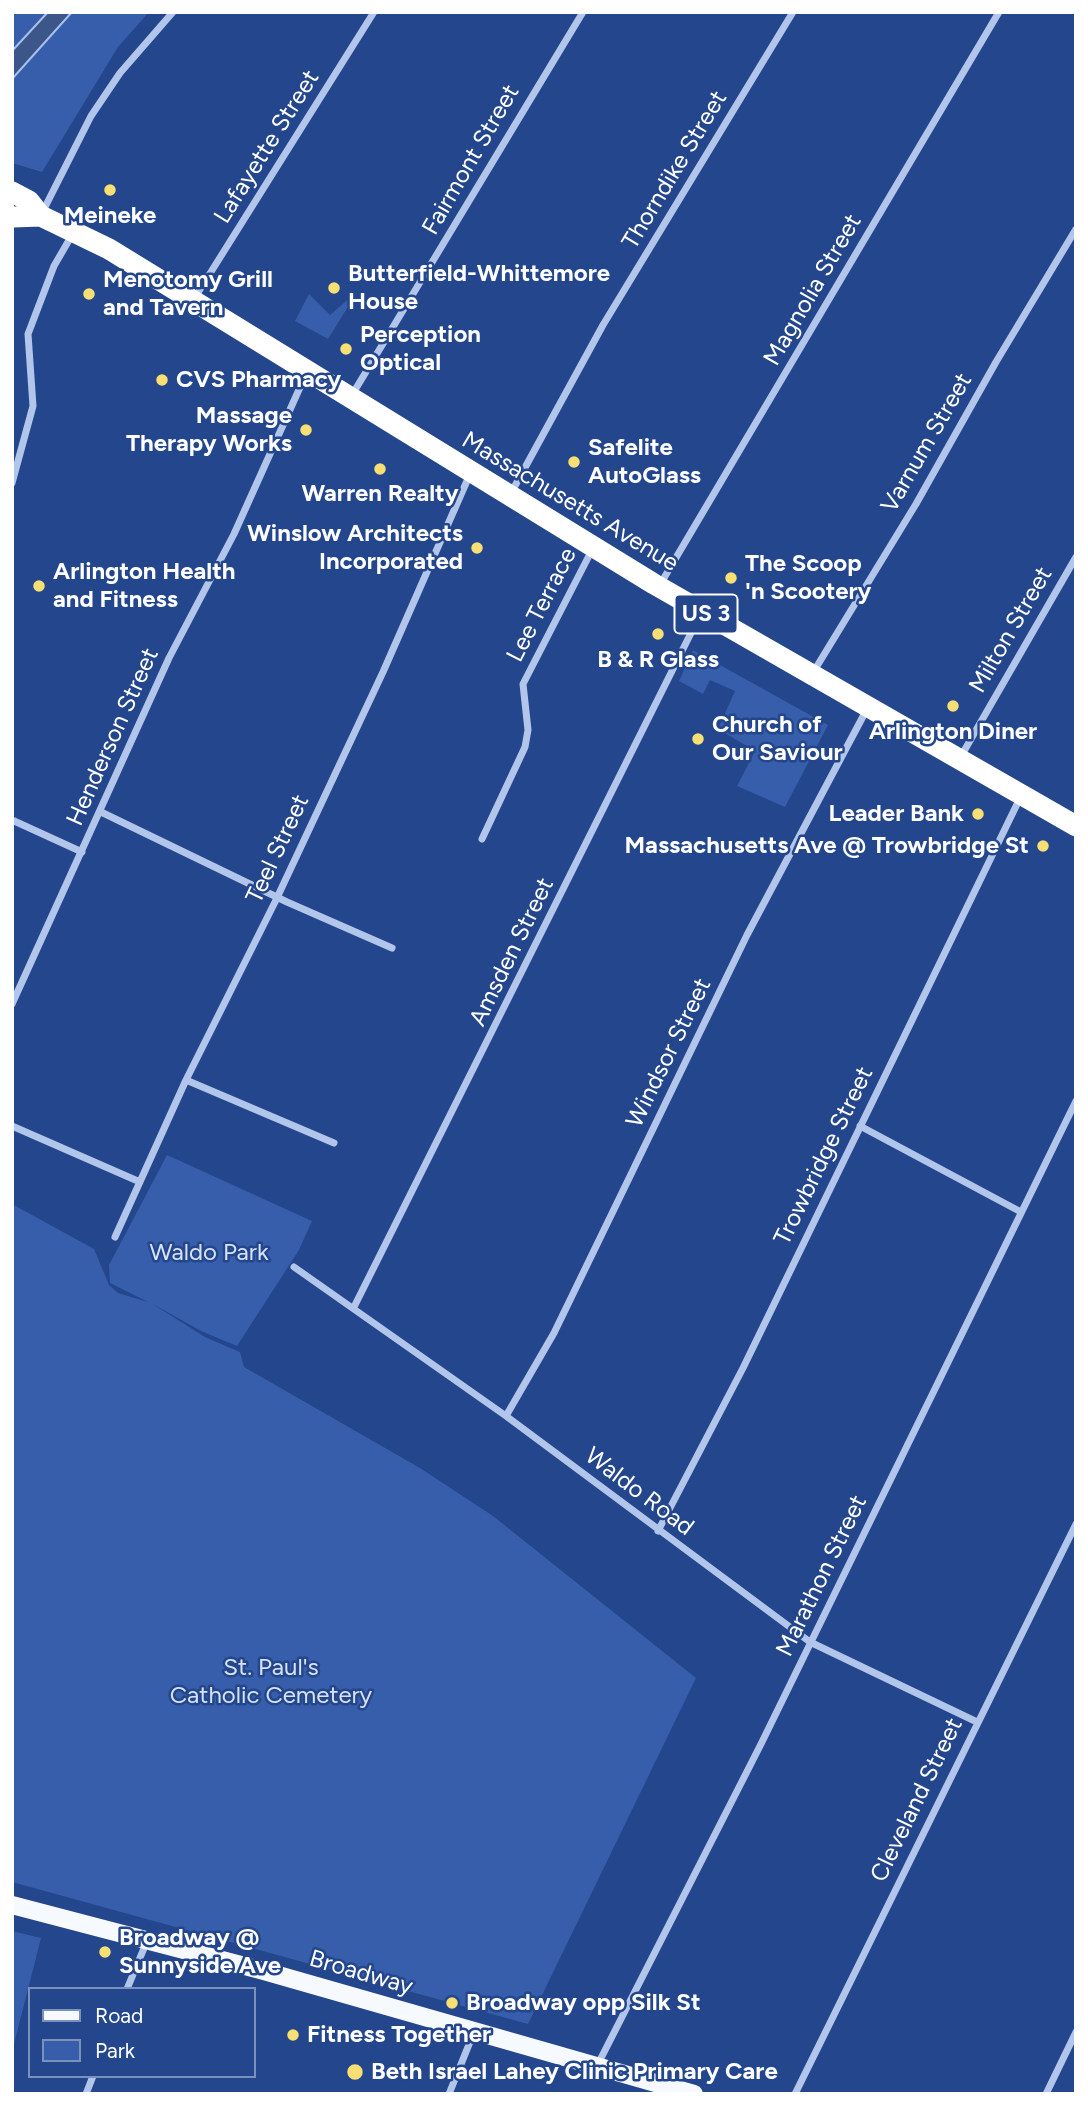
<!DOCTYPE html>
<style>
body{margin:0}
#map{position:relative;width:1088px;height:2106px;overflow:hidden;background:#23468d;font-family:Figtree,sans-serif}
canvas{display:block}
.frame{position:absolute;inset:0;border:14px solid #fff;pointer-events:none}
.legend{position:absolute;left:28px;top:1987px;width:228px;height:91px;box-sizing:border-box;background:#23468d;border:2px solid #7b90bb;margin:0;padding:9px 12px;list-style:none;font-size:21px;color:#fff}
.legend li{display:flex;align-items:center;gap:14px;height:35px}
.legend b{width:35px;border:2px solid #7b90bb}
</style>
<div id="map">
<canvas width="1088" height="2106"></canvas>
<div class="frame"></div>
<ul class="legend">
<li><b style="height:9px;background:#f6f9fe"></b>Road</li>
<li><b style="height:19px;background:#375eaa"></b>Park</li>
</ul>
</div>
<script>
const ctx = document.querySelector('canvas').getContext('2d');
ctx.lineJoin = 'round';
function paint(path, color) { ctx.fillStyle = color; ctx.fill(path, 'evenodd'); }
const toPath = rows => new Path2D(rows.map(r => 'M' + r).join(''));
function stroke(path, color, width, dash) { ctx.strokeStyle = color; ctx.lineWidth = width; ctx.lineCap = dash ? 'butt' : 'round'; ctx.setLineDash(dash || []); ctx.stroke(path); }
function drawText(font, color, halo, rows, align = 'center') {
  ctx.font = font + ' Figtree,sans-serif'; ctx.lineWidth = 5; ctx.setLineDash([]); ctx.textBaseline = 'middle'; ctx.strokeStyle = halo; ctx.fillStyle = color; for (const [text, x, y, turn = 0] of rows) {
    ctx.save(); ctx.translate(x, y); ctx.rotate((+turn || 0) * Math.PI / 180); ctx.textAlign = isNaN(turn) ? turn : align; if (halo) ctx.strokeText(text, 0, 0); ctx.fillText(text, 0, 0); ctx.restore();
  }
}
paint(toPath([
 [12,12,48,12,12,51],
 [72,12,149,12,118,47,42,172,12,163,12,79],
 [309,294,330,315,352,296,354,297,328,339,295,321],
 [693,650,828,725,785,807,737,786,755,751,718,729,735,691,710,680,703,694,679,681],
 [167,1155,312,1221,299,1250,237,1346,201,1331,151,1303,205,1337,240,1352,244,1367,420,1468,493,1516,696,1678,528,2024,12,1882,12,1204,94,1249,109,1285,118,1293,148,1302,110,1283,109,1265],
 [12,1931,41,1938,12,2052]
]), '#375eaa');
const water = toPath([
 [48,12,72,12,12,79,12,51,48,12]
]);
paint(water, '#3c568a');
stroke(water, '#a6bfec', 2);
stroke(toPath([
 [42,213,91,116,120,73,173,12],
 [194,299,374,12],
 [352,395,583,12],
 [12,483,33,406,28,334,54,266,72,235],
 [510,495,603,325,793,12],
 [661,583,999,12],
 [814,671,916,504,996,362,1076,229],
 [960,758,1076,557],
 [101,812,287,902,392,948],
 [12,820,82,852],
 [482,839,525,747,528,730,523,684,593,548],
 [12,1004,169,658,234,534,306,374],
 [186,1080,334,1143],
 [12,1126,140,1182],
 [860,1126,1021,1212],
 [115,1237,186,1080,275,902,383,672,470,474],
 [294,1267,506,1416,810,1642,977,1722],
 [354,1307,701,613],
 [506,1416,554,1333,747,935,868,707],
 [658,1531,743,1368,1021,796],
 [127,1989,147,1941],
 [597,2066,761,1744,1076,1101],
 [86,2094,93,2076],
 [449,2094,474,2032],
 [795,2094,1076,1524],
 [1046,2094,1076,2032]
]), '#b2c5eb', 7);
stroke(toPath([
 [12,1905,264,1971,694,2094]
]), '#f6f9fe', 18);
stroke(toPath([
 [12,192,29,201,41,216],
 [12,217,41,216,109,249,654,584,1076,826]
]), '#fff', 21);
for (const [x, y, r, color] of [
 [110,190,7,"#f7df74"],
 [334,288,7,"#f7df74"],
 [89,294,7,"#f7df74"],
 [346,349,7,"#f7df74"],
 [162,380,7,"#f7df74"],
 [306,430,7,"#f7df74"],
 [574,462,7,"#f7df74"],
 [380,469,7,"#f7df74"],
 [477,548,7,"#f7df74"],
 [731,578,7,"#f7df74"],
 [39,586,7,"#f7df74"],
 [658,634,7,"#f7df74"],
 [953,706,7,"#f7df74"],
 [698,739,7,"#f7df74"],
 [978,814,7,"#f7df74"],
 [1043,846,7,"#f7df74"],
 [105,1952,7,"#f7df74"],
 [452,2003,7,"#f7df74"],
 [293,2035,7,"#f7df74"],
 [355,2072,9,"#f7df74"]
]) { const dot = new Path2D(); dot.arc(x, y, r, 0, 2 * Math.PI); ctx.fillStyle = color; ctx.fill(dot); stroke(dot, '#23468d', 2.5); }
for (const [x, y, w] of [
 [706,614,63]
]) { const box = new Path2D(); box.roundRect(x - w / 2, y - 19.5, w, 39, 5); ctx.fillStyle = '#23468d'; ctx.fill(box); stroke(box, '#fff', 2); }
drawText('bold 23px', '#fff', null, [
 ["US 3",706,614]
]);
drawText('24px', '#fff', '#23468d', [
 ["Lafayette Street",267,147,-58],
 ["Fairmont Street",471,160,-60],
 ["Thorndike Street",675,170,-59],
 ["Magnolia Street",813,290,-60],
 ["Varnum Street",927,443,-60],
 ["Massachusetts Avenue",570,502,31],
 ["Lee Terrace",542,605,-63],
 ["Milton Street",1011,630,-60],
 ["Henderson Street",113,737,-66],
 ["Teel Street",278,849,-65],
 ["Amsden Street",512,952,-64],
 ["Windsor Street",669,1053,-64],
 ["Trowbridge Street",824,1156,-64],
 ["Waldo Road",639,1492,37],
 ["Marathon Street",822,1576,-64],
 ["Cleveland Street",917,1800,-64],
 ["Broadway",361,1973,16]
]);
drawText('bold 24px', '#fff', '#23468d', [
 ["Meineke",110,216,"center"],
 ["Butterfield-Whittemore",348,274],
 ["House",348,302],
 ["Menotomy Grill",103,280],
 ["and Tavern",103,308],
 ["Perception",360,335],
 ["Optical",360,363],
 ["CVS Pharmacy",176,380],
 ["Massage",292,416,"right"],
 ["Therapy Works",292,444,"right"],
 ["Safelite",588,448],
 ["AutoGlass",588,476],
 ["Warren Realty",380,494,"center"],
 ["Winslow Architects",463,534,"right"],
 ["Incorporated",463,562,"right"],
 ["The Scoop",745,564],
 ["'n Scootery",745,592],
 ["Arlington Health",53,572],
 ["and Fitness",53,600],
 ["B & R Glass",658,660,"center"],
 ["Church of",712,725],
 ["Our Saviour",712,753],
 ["Arlington Diner",953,732,"center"],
 ["Leader Bank",964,814,"right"],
 ["Massachusetts Ave @ Trowbridge St",1029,846,"right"],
 ["Broadway @",119,1938],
 ["Sunnyside Ave",119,1966],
 ["Broadway opp Silk St",466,2003],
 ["Fitness Together",307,2035],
 ["Beth Israel Lahey Clinic Primary Care",371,2072]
], 'left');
drawText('24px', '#d6e2f8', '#23468d', [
 ["Waldo Park",209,1253],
 ["St. Paul's",271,1668],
 ["Catholic Cemetery",271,1696]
]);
</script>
